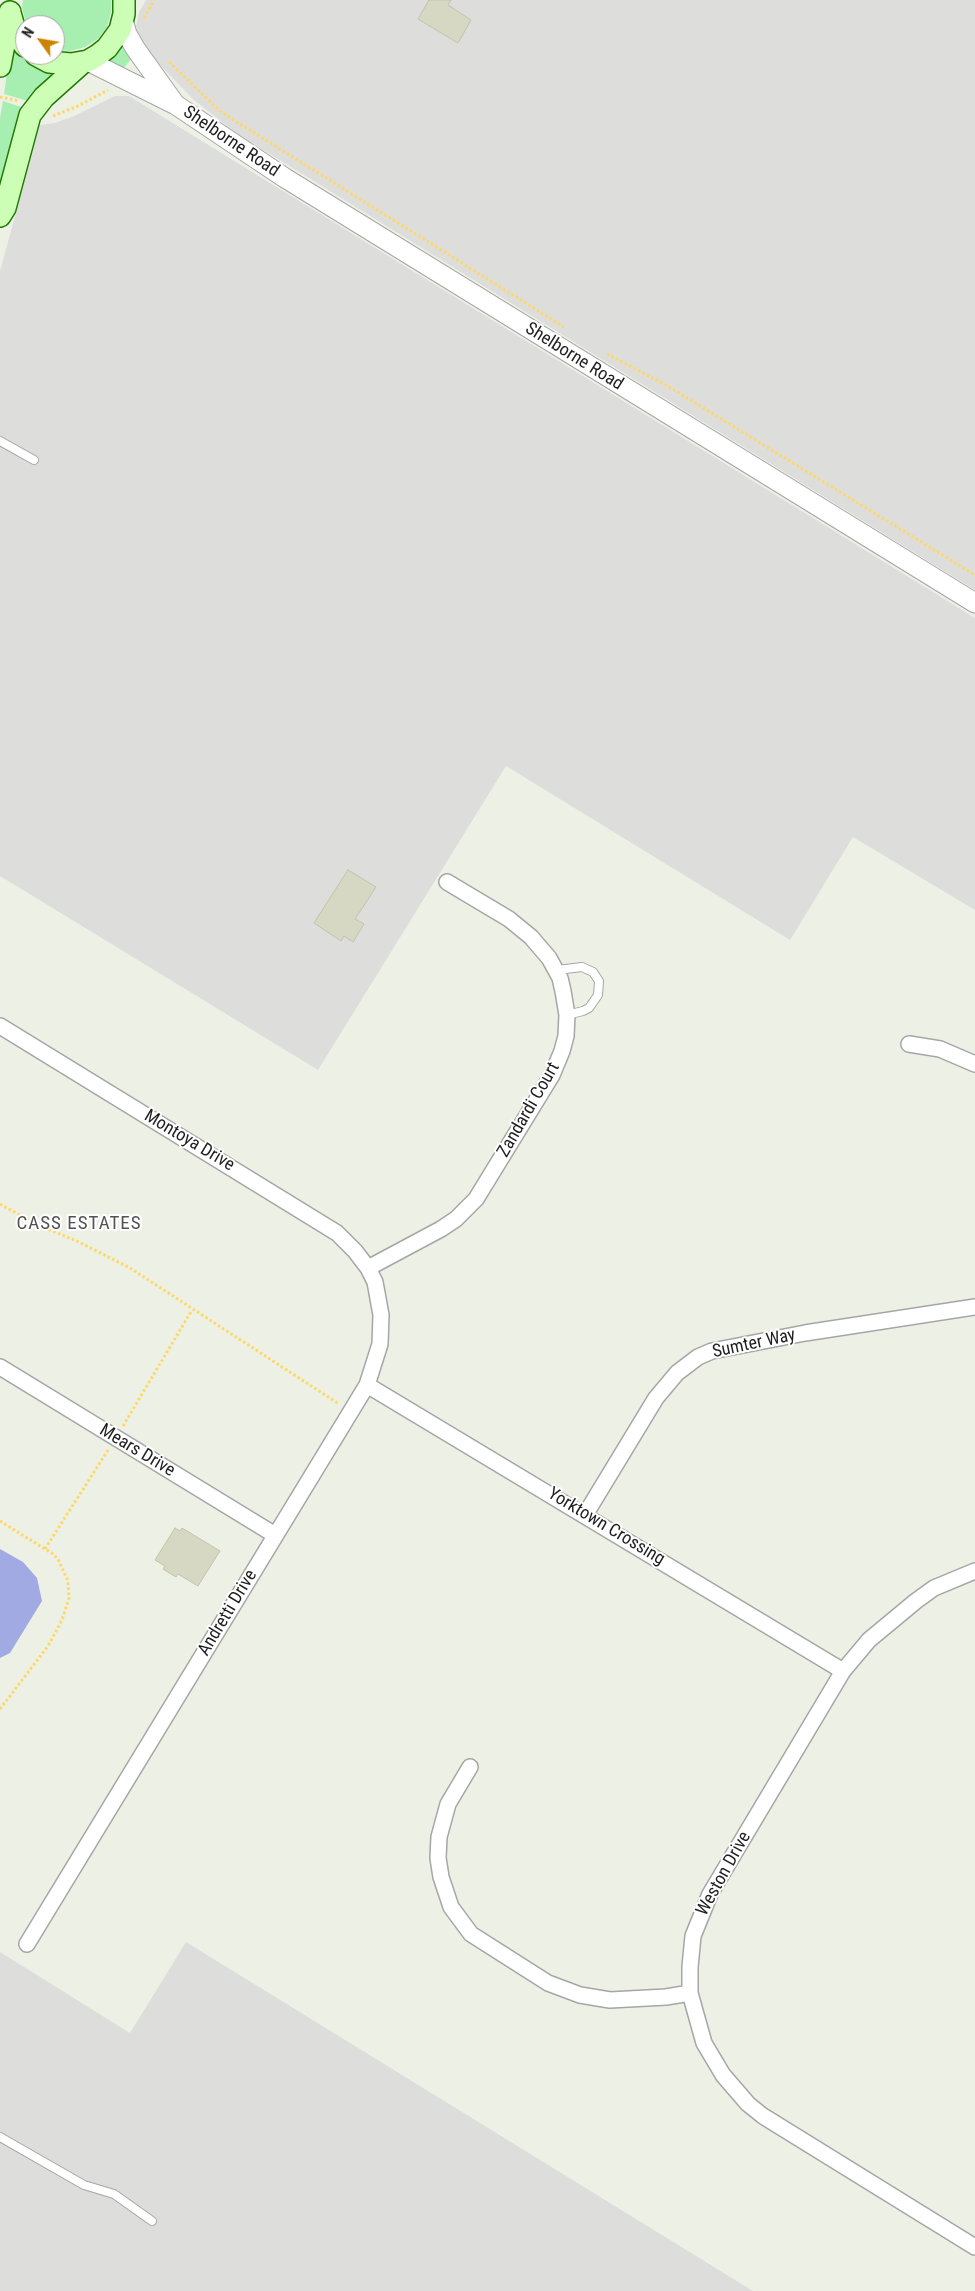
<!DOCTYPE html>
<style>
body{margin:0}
#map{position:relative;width:975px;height:2291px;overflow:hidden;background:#edf1e5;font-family:"Roboto Condensed",sans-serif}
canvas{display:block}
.north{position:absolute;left:15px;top:15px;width:50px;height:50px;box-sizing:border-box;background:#fff;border:1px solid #a5a5a5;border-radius:50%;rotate:302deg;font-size:14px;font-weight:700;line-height:20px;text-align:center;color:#1f1f1f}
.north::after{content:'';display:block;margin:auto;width:18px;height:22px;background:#ce8300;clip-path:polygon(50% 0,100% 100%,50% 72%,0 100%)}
</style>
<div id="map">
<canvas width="975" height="2291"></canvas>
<div class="north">N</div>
</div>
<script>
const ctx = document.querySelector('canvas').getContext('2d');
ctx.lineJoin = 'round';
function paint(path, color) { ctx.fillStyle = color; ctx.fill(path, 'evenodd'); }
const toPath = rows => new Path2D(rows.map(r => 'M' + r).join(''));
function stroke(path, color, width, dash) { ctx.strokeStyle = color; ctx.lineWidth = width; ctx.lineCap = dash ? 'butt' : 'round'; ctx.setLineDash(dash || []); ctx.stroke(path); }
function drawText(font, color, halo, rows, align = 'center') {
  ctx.font = font + ' "Roboto Condensed",sans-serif'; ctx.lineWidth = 4; ctx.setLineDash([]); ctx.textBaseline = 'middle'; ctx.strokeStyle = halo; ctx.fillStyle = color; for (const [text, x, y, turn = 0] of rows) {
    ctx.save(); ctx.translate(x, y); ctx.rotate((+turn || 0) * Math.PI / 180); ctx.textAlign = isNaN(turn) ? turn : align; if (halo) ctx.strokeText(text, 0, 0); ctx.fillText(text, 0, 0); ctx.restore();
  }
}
paint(toPath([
 [146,0,975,0,975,590,236,133,194,100,159,64,142,42,136,27,139,12],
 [115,96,129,96,975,618,975,910,853,837,790,940,506,766,318,1070,0,876,0,271,40,125,55,123,74,116],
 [186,1942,753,2291,0,2291,0,1952,130,2033]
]), '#dddddc');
paint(toPath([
 [23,0,111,0,111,12,107,27,98,39,85,47,70,51,55,50,55,25,26,25,22,7],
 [122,42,132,58,123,69,107,59],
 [11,45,35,64,58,71,28,101,4,94],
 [3,101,24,108,0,189,0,118]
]), '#a6efb1');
paint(toPath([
 [0,1549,23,1562,37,1578,42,1601,10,1653,0,1658]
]), '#a1aae2');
const building = toPath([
 [429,0,451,0,448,5,471,20,458,43,418,19,429,0],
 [348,870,376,887,355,919,364,924,353,942,344,936,341,941,314,923,348,870],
 [175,1528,180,1531,182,1528,220,1551,198,1586,178,1574,176,1577,163,1569,165,1566,155,1560,175,1528]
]);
paint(building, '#d7d8c4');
stroke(building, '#c2c4a6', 1);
const service = toPath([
 [0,441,34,460],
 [557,970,582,967,593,972,599,981,598,995,589,1008,583,1011,567,1015],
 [0,2137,84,2185,114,2194,152,2221]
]);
const minor = toPath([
 [0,1026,337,1233,355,1251,368,1268,375,1282,381,1315,380,1344,367,1385,27,1944],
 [909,1044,940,1049,975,1064],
 [368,1268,441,1229,456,1219,476,1199,552,1075,562,1051,566,1036,567,1015,563,991,560,978,549,958,531,937,509,919,447,882],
 [0,1367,275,1535],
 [367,1385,843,1671],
 [585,1515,656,1398,677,1373,698,1357,712,1351,805,1333,975,1307],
 [975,1571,934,1588,916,1601,869,1640,843,1671,710,1894,693,1936,690,1967,690,1993,704,2043,723,2075,748,2104,763,2116,975,2247],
 [470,1767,448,1804,439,1837,438,1858,441,1877,451,1907,471,1934,548,1983,580,1995,610,2000,666,1997,690,1993]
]);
const tertiary = toPath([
 [123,20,127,34,135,48,175,104],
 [88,61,176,105,285,178,975,603]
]);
const secondary = toPath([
 [10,13,16,34,25,46],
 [36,55,49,62,71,64,88,61,98,55,107,48,120,30,124,14,124,0],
 [0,66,10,12],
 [0,216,5,208,30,115,44,97,82,63]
]);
stroke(service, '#a6a6a6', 10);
stroke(minor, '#a6a6a6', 18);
stroke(tertiary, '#a6a6a6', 21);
stroke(secondary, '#207c00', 24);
stroke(toPath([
 [144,18,154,0],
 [169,62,221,112,564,327],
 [0,97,19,101],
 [53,116,78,106,108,90],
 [607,354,666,385,975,575],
 [0,1204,36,1224,79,1242,130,1268,339,1404],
 [123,1426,192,1310],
 [0,1521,53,1554,58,1559,68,1581,69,1598,62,1620,48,1646,0,1709],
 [45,1549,108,1450]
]), '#ffd767', 3, [2.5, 2.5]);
stroke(service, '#fff', 8);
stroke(minor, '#fff', 15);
stroke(tertiary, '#fff', 19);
stroke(secondary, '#ccffb5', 21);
drawText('18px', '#1f1f1f', '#fff', [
 ["Shelborne Road",231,142,34],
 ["Shelborne Road",574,357,32],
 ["Zandardi Court",529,1110,-60],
 ["Montoya Drive",189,1141,31],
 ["Sumter Way",754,1344,-12],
 ["Mears Drive",137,1451,31],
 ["Yorktown Crossing",606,1527,31],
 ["Andretti Drive",228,1613,-59],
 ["Weston Drive",724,1874,-61]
]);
ctx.letterSpacing = '1px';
drawText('19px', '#525252', '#fff', [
 ["CASS ESTATES",79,1224]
]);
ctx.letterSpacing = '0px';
</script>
